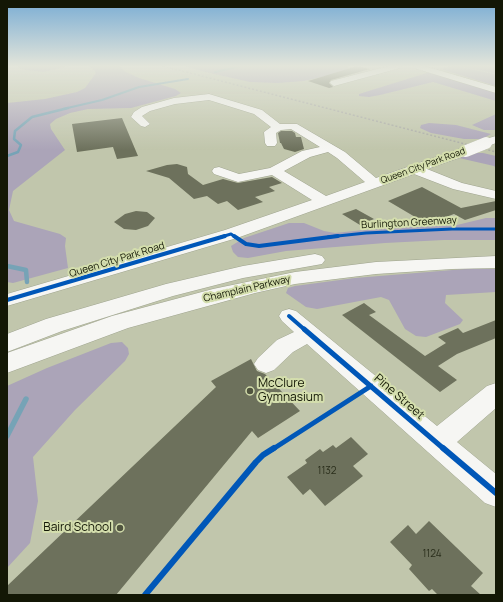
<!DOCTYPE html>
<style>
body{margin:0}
#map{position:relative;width:503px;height:602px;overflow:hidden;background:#c1c6ac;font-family:Manrope,sans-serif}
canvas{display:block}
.frame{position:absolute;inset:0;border:8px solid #131705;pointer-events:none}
</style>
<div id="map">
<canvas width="503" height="602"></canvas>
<div class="frame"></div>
</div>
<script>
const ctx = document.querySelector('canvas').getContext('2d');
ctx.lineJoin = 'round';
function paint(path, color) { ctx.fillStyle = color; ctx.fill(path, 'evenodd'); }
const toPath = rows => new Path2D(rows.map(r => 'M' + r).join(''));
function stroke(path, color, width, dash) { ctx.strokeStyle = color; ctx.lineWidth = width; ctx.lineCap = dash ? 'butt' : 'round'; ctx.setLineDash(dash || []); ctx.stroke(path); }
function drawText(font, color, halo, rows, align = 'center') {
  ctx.font = font + ' Manrope,sans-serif'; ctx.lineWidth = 4; ctx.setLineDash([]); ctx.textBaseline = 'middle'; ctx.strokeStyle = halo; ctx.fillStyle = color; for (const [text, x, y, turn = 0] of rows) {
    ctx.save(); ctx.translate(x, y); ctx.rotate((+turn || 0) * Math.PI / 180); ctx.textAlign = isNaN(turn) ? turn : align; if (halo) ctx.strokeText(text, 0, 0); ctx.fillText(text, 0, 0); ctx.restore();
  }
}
paint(toPath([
 [18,66,68,66,43,72,26,70,19,68],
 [89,66,120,66,124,71,139,78,175,89,181,93,176,96,131,108,88,109,70,113,56,119,50,124,51,129,65,150,13,191,9,210,14,221,60,234,66,238,65,246,68,268,13,283,7,282,7,103,45,99,77,92,85,88,96,73,94,70],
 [186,66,347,66,349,70,340,73,304,81,278,83,250,82,201,71],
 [452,66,496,66,496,86,440,69],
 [433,71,496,91,496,101,433,82,380,95,369,97,359,96,359,94],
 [496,114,496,130,484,130,472,125],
 [429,123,456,125,491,134,482,139,464,139,431,133,420,128,421,125],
 [476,153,483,153,496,156,496,168,494,166,459,158],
 [486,218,496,218,496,240,444,240,385,243,286,251,248,258,238,257,233,252,231,246,244,238,289,223,304,223,324,231,335,233,383,228,457,225],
 [465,269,496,269,496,292,446,295,445,303,463,320,460,324,426,337,416,336,405,329,389,300,381,297,317,309,306,307,286,293,288,288,295,286,355,278],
 [122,342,128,348,129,354,125,361,75,410,33,457,38,501,30,543,7,568,7,386,47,368,111,343]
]), '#aba4b8');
stroke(toPath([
 [215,72,241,66],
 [63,109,102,100,139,87,188,79]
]), '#76a3b6', 2);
stroke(toPath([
 [7,156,18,152,21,145,14,139,15,131,32,117,68,108]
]), '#76a3b6', 2.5);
stroke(toPath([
 [7,266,26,270,27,282]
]), '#76a3b6', 4.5);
stroke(toPath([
 [7,436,26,399]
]), '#76a3b6', 5.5);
paint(toPath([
 [357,66,370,69,331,80,329,83,333,87,329,88,308,81],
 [122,118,138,156,117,159,113,147,77,152,72,124],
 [281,131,292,131,295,133,296,137,301,137,304,149,295,152,284,149,281,143,280,143,278,133],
 [177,164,187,167,188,174,203,185,223,179,238,183,272,177,282,183,269,187,275,191,255,197,263,202,238,210,227,201,218,204,207,196,194,199,169,178,146,171,167,165],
 [422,187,461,208,496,201,496,210,465,220,454,214,427,224,388,201],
 [356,209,374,219,360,225,342,214],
 [136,211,147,212,155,218,148,226,136,230,124,229,114,222,125,214],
 [364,303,376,312,369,315,425,356,446,343,438,337,458,328,463,333,496,320,496,338,457,354,438,366,457,380,440,392,342,315],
 [251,359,257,371,265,374,300,411,258,438,252,431,116,595,7,595,7,586,216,387,211,381],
 [351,437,368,454,353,466,363,476,325,506,310,489,303,495,287,477,307,463,305,460,320,449,323,452,333,445,336,448],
 [429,521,483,573,471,586,481,595,438,595,432,589,429,591,409,569,412,565,390,542,408,525,416,534]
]), '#6d715c');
const minor = toPath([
 [389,66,401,66,400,68,334,86,330,83,331,81,389,66],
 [413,66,424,66,496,87,496,93,414,68,413,66],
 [209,94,262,110,280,124,297,124,345,152,376,178,462,148,470,148,472,151,470,154,427,169,462,183,496,191,496,199,453,189,414,174,237,238,7,306,7,294,225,230,312,200,272,175,238,182,214,174,212,171,214,168,219,167,239,174,270,168,302,151,320,147,291,129,281,130,276,133,277,143,275,146,267,146,265,143,264,132,271,127,254,114,209,100,175,104,150,111,142,116,150,124,145,127,141,126,131,117,134,112,142,107,174,98,209,94],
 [328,152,337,158,365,182,326,196,284,171,310,157,328,152],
 [496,136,496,143,486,147,482,146,480,143,482,140,496,136],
 [289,309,296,311,437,426,487,386,496,383,496,408,457,442,496,474,496,507,485,503,307,344,293,352,274,370,266,373,258,370,254,364,258,358,277,340,294,332,282,321,279,316,282,311,289,309]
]);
const major = toPath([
 [315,254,322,256,325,260,322,264,243,278,173,296,62,331,7,352,7,334,46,319,166,284,243,266,315,254],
 [496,256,496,268,452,269,376,274,295,284,255,293,128,328,7,373,7,353,112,316,213,289,295,272,376,262,496,256]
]);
stroke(minor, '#9ea38e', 1);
stroke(major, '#9ea38e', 1);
stroke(toPath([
 [457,66,496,74]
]), '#cacbc4', 1, [2, 1]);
paint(minor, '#f6f6f3');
paint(major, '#f6f6f3');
stroke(toPath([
 [163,66,496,152]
]), '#abaca6', 1.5, [2, 2]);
const minorBridge = toPath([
 [466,151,486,143]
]);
stroke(minorBridge, '#9ea38e', 12, []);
stroke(minorBridge, '#f6f6f3', 12);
stroke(toPath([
 [221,237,231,234,235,237],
 [328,237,366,233,452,229,496,229]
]), '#0057b8', 3);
stroke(toPath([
 [234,236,246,244,259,246,338,236],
 [7,300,225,236],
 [289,316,305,330]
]), '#0057b8', 4);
stroke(toPath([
 [304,329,444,449],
 [273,449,371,386]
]), '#0057b8', 5);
stroke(toPath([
 [443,448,496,493],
 [145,595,256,462,263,455,274,448]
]), '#0057b8', 6);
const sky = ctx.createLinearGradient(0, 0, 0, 150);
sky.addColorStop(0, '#7aadd4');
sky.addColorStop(0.44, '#e3e5da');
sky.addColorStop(1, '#e3e5da00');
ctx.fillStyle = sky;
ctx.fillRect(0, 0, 503, 150);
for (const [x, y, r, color] of [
 [250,391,4,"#50543f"],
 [120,528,4,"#50543f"]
]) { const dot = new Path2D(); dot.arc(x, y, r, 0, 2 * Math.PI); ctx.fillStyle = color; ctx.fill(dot); stroke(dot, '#d4dead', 1.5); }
drawText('9px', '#131705', '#d4dead', [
 ["Queen City Park Road",423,166,-20]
]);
drawText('10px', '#131705', '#d4dead', [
 ["Burlington Greenway",409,223,-3],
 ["Queen City Park Road",117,260,-17],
 ["Champlain Parkway",247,289,-13]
]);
drawText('10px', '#2a2e1b', null, [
 ["1132",327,471],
 ["1124",432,554]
]);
drawText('12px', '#131705', '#d4dead', [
 ["McClure",258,384],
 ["Gymnasium",258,398],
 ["Baird School",112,528,"right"]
], 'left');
drawText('12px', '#131705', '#d4dead', [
 ["Pine Street",399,397,41]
]);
</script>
